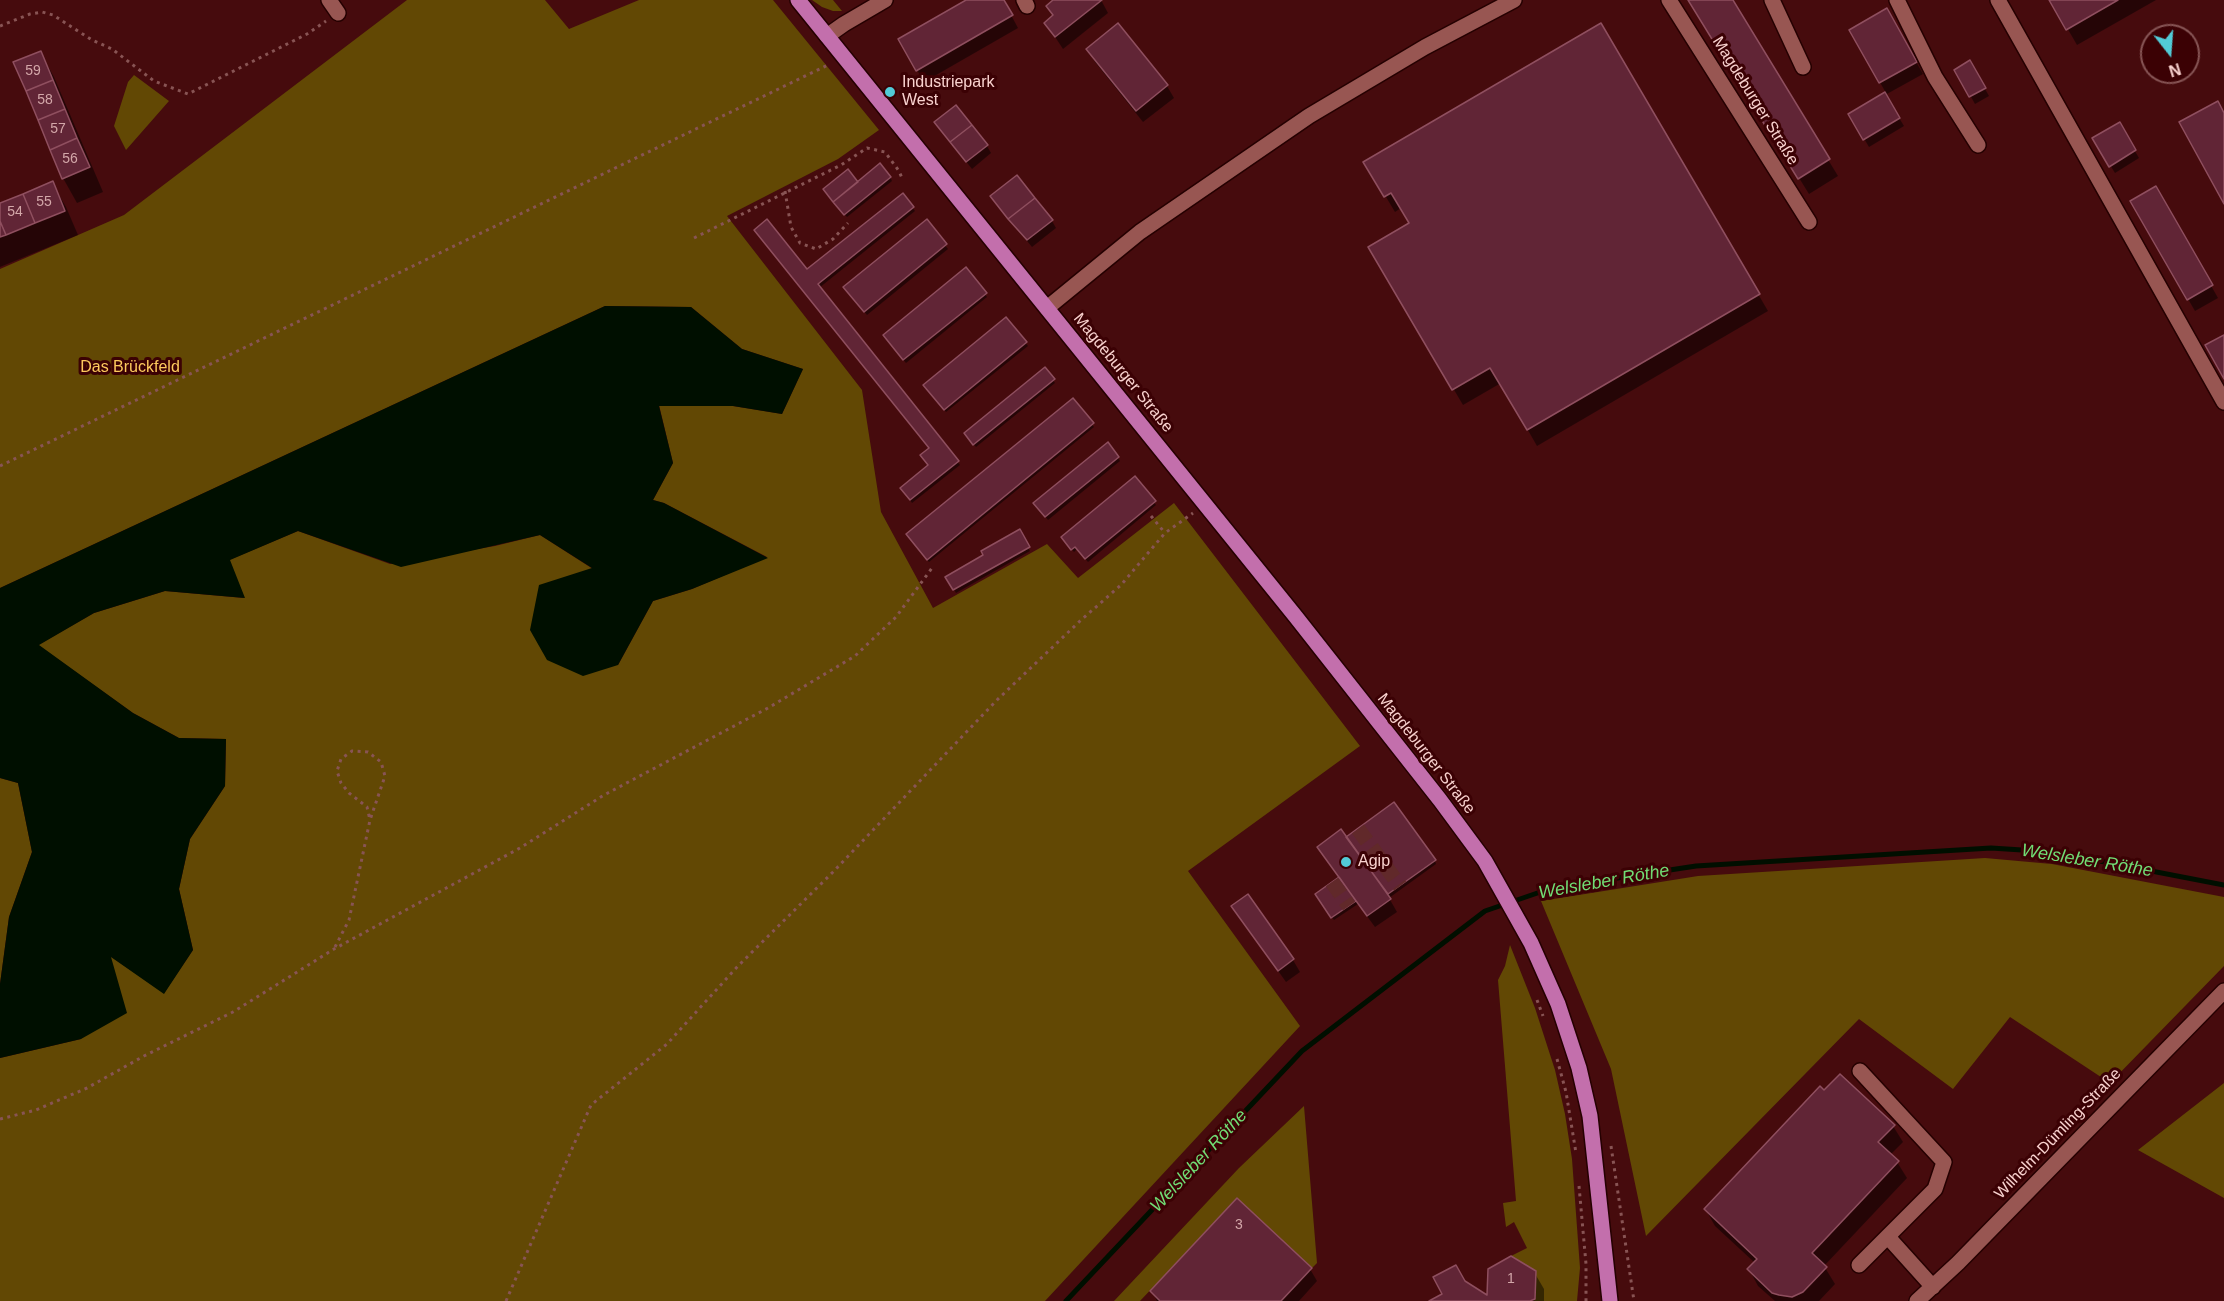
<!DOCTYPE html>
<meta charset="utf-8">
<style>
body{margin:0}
#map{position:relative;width:2224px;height:1301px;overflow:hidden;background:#460b0d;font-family:Helvetica,sans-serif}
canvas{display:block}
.north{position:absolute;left:2140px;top:24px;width:60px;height:60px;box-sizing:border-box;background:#3b0104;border:2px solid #875555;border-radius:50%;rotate:163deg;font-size:16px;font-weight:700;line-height:24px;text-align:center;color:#f9d2cf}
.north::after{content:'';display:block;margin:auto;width:21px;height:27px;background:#52cbd7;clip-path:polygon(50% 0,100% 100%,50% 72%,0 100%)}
</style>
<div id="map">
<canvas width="2224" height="1301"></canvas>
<div class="north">N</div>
</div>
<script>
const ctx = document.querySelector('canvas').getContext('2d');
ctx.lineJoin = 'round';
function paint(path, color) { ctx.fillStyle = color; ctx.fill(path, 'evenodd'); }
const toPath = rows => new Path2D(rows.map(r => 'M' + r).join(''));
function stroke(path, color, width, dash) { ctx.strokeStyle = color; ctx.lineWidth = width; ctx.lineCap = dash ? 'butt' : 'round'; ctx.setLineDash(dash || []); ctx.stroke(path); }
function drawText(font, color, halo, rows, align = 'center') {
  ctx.font = font + ' Helvetica,sans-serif'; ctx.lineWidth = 6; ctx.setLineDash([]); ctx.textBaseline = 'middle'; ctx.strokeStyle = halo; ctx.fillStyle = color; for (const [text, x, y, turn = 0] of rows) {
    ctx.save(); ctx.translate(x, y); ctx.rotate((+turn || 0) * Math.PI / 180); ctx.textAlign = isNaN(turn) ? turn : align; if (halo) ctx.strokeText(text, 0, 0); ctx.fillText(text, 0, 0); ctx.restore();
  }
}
paint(toPath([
 [407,0,545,0,569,29,639,0,773,0,879,130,838,159,727,216,862,390,881,512,933,608,1047,544,1078,578,1174,503,1360,746,1188,871,1300,1026,1045,1301,0,1301,0,1058,81,1039,110,956,164,993,193,950,179,889,190,839,225,786,226,739,179,738,133,713,38,645,94,613,165,591,244,598,229,560,298,531,390,564,495,546,540,535,593,569,618,665,653,601,692,589,767,557,664,503,653,500,673,463,659,405,733,406,782,414,803,369,742,349,691,307,605,306,0,588,0,269,124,215],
 [812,0,833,0,842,11,833,11,822,7],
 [134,75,169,101,126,150,114,126,128,82],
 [0,778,18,783,32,852,9,917,0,984],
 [1985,858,2052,864,2224,897,2224,966,2110,1083,2010,1017,1953,1089,1859,1019,1646,1236,1611,1069,1541,901,1698,876],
 [1510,945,1535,1008,1555,1070,1565,1114,1572,1159,1580,1268,1577,1301,1534,1301,1535,1299,1511,1256,1527,1248,1514,1222,1506,1227,1503,1203,1516,1201,1498,980,1505,966],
 [2224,1083,2224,1198,2138,1150],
 [1304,1106,1317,1263,1312,1268,1237,1199,1140,1301,1114,1301,1239,1168]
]), '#624804');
paint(toPath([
 [605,306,691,307,742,349,803,369,782,414,733,406,659,406,673,463,653,500,664,503,768,558,692,589,653,601,618,665,583,676,547,660,530,630,539,585,592,568,540,535,401,567,298,531,230,560,245,598,165,591,94,613,39,645,133,713,179,738,226,739,225,786,190,839,179,889,193,950,164,994,111,957,127,1013,81,1039,0,1058,0,984,9,917,32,852,18,783,0,778,0,588]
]), '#000f00');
paint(toPath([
 [969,0,1003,0,1018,28,924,82,900,40],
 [1055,0,1101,0,1108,13,1063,49,1046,23,1053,16,1048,6],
 [1689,0,1731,0,1838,176,1809,194],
 [2051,0,2156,0,2077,45],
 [1887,11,1923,74,1885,95,1904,126,1869,147,1850,115,1886,93,1851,31],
 [1601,25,1768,311,1537,446,1501,383,1463,405,1370,247,1410,224,1401,208,1395,212,1365,162],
 [1088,50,1167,86,1174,98,1143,122,1095,62],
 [40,52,54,77,103,192,77,203,63,178],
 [1970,62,1989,96,1975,104,1956,70],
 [936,123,987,146,991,153,972,169],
 [2119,124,2139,158,2115,173,2094,139],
 [890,177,892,181,847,217,839,208,857,184],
 [52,183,66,207,78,235,0,267,0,205],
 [2156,188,2218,298,2195,311,2132,202],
 [903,195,915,211,819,288,960,465,912,503,902,488,930,466,922,455,930,448,756,230,767,221,807,271],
 [997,204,1052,221,1056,228,1032,247],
 [926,221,948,249,867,315,847,290],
 [985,294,987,297,906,363,886,339],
 [1006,319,1028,346,946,412,927,388],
 [1053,380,1055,383,976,447,968,437],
 [1073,400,1094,427,929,562,910,538],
 [1118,458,1120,461,1048,520,1037,506],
 [1135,479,1156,505,1088,562,1077,549,1074,552,1065,541],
 [1019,532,1030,551,956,593,947,577,985,556],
 [1350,845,1435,861,1436,864,1389,898,1397,912,1375,927,1358,904,1334,920,1318,898,1340,878,1319,847],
 [1233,907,1293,960,1300,972,1286,982],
 [1893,1126,1903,1142,1890,1155,1897,1162,1907,1178,1824,1266,1835,1284,1819,1301,1775,1301,1758,1286,1749,1269,1755,1263,1715,1226,1706,1210],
 [1310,1269,1317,1281,1299,1301,1157,1301,1152,1291],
 [1534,1272,1544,1289,1544,1301,1432,1301,1465,1283,1488,1298]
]), '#0007');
stroke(toPath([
 [1066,1301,1302,1051,1485,911,1552,888,1696,866,1991,848,2053,852,2224,885]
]), '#000f00', 5);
const building = toPath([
 [966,0,1004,0,1013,15,916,71,898,39,966,0],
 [1053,0,1102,0,1055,37,1044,23,1053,15,1046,6,1053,0],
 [1688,0,1733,0,1830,159,1798,179,1688,0],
 [2049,0,2118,0,2066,30,2049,0],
 [1887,8,1917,62,1879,83,1849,30,1887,8],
 [1118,23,1168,85,1136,111,1086,49,1118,23],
 [1601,23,1760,294,1527,430,1490,368,1452,390,1368,247,1409,223,1391,193,1384,197,1363,162,1601,23],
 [41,51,53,80,26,91,13,62,41,51],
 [1970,60,1986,88,1969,97,1954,70,1970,60],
 [53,80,65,109,38,120,26,91,53,80],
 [1885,92,1900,118,1863,140,1848,114,1885,92],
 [2218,101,2224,113,2224,204,2179,122,2218,101],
 [956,105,972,125,950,142,934,122,956,105],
 [65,109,77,138,50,150,38,120,65,109],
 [2120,122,2136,150,2109,167,2092,138,2120,122],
 [972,125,988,145,966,162,950,142,972,125],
 [77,138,90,167,62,179,50,150,77,138],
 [880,163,891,177,844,215,833,202,880,163],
 [848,169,858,182,833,202,823,189,848,169],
 [1017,175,1035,198,1008,219,990,196,1017,175],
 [53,181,65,211,35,223,23,194,53,181],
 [2156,186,2213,285,2187,300,2130,201,2156,186],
 [903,193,914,207,818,284,959,461,910,500,900,488,928,465,920,455,929,448,754,230,767,219,807,269,903,193],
 [23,194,35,223,6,235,0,221,0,203,23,194],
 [1035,198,1053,220,1027,240,1008,219,1035,198],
 [927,219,947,244,864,312,843,287,927,219],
 [0,221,6,235,0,237,0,221],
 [966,267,987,293,903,360,883,335,966,267],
 [1006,317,1027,342,944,410,923,385,1006,317],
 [2224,335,2224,379,2205,345,2224,335],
 [1045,367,1055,379,973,445,964,433,1045,367],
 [1073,398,1094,423,927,560,906,534,1073,398],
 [1108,442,1119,457,1045,517,1033,503,1108,442],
 [1135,476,1156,501,1085,559,1075,547,1071,550,1061,537,1135,476],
 [1020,529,1030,547,953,590,945,577,983,555,981,551,1020,529],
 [1394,802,1436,860,1388,894,1346,837,1394,802],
 [1341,829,1391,899,1367,916,1317,847,1341,829],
 [1339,877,1356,901,1331,918,1315,894,1339,877],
 [1248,894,1294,959,1278,971,1231,906,1248,894],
 [1840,1074,1895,1125,1878,1142,1899,1161,1812,1253,1827,1267,1803,1292,1792,1297,1779,1295,1772,1293,1747,1269,1757,1259,1704,1209,1820,1086,1824,1090,1840,1074],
 [1237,1198,1312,1268,1281,1301,1160,1301,1150,1291,1237,1198],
 [1511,1256,1536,1271,1535,1299,1530,1301,1429,1301,1442,1294,1433,1277,1456,1265,1465,1281,1487,1295,1488,1269,1511,1256]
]);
paint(building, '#612536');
stroke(building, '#8f4f5f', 1.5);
stroke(toPath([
 [1358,829,1400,886],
 [1332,882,1349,906]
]), '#61292a', 15, [15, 8]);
const minor = toPath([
 [329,0,338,13],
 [1024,0,1027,6],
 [1669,0,1809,222],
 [1772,0,1803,67],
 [1897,0,1935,77,1978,145],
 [1998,0,2224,402],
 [827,36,844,24,885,0],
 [1047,308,1140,232,1309,116,1425,47,1514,0],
 [1888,1237,1933,1287],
 [1859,1265,1935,1189,1944,1162,1860,1071],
 [1917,1301,1958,1263,2224,991]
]);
const major = toPath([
 [798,0,1296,617,1440,800,1485,861,1531,943,1558,1004,1579,1068,1590,1116,1610,1301]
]);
stroke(minor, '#250001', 18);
stroke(major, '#250001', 18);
stroke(toPath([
 [0,26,30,14,42,12,53,15,92,40,112,49,154,81,188,94,307,34,326,21],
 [785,191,791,227,800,243,816,249,833,239,848,223],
 [694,238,841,165,867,148,885,152,899,171,902,178],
 [0,466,830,64],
 [1151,516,1165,533],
 [335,947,349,920,370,820,385,776,381,762,368,752,352,751,341,759,337,771,341,783,349,793,367,807,370,820],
 [1537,1000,1543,1016],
 [1557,1059,1566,1092,1576,1153],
 [0,1119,36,1110,87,1088,144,1056,233,1012,334,949,520,848,604,795,768,708,855,656,896,617,932,568],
 [1611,1146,1634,1301],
 [1579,1186,1586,1264,1586,1301],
 [506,1301,591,1105,667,1044,738,966,833,872,996,701,1080,621,1121,585,1165,533,1193,513]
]), '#885454', 3, [3, 4.5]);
stroke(minor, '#985652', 15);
stroke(major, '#c36fac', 15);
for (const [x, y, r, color] of [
 [890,92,6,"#52cbd7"],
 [1346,862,6,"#52cbd7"]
]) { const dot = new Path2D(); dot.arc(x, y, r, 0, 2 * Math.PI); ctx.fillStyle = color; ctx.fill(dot); stroke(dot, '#3b0104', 2); }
drawText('14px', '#d3a7a9', null, [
 ["59",33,71],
 ["58",45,100],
 ["57",58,129],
 ["56",70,159],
 ["55",44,202],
 ["54",15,212],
 ["3",1239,1225],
 ["1",1511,1279]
]);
drawText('16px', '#f9d2cf', '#3b0104', [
 ["Industriepark",902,83],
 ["West",902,101],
 ["Agip",1358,862]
], 'left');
drawText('16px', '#f9d2cf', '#3b0104', [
 ["Magdeburger Straße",1755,101,58],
 ["Magdeburger Straße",1123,373,51],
 ["Magdeburger Straße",1426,754,52],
 ["Wilhelm-Dümling-Straße",2058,1134,-46]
]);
drawText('16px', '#fdca5d', '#3b0104', [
 ["Das Brückfeld",130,368]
]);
drawText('italic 18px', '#71dc74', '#3b0104', [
 ["Welsleber Röthe",2087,861,9],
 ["Welsleber Röthe",1604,882,-10],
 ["Welsleber Röthe",1199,1161,-47]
]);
</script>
